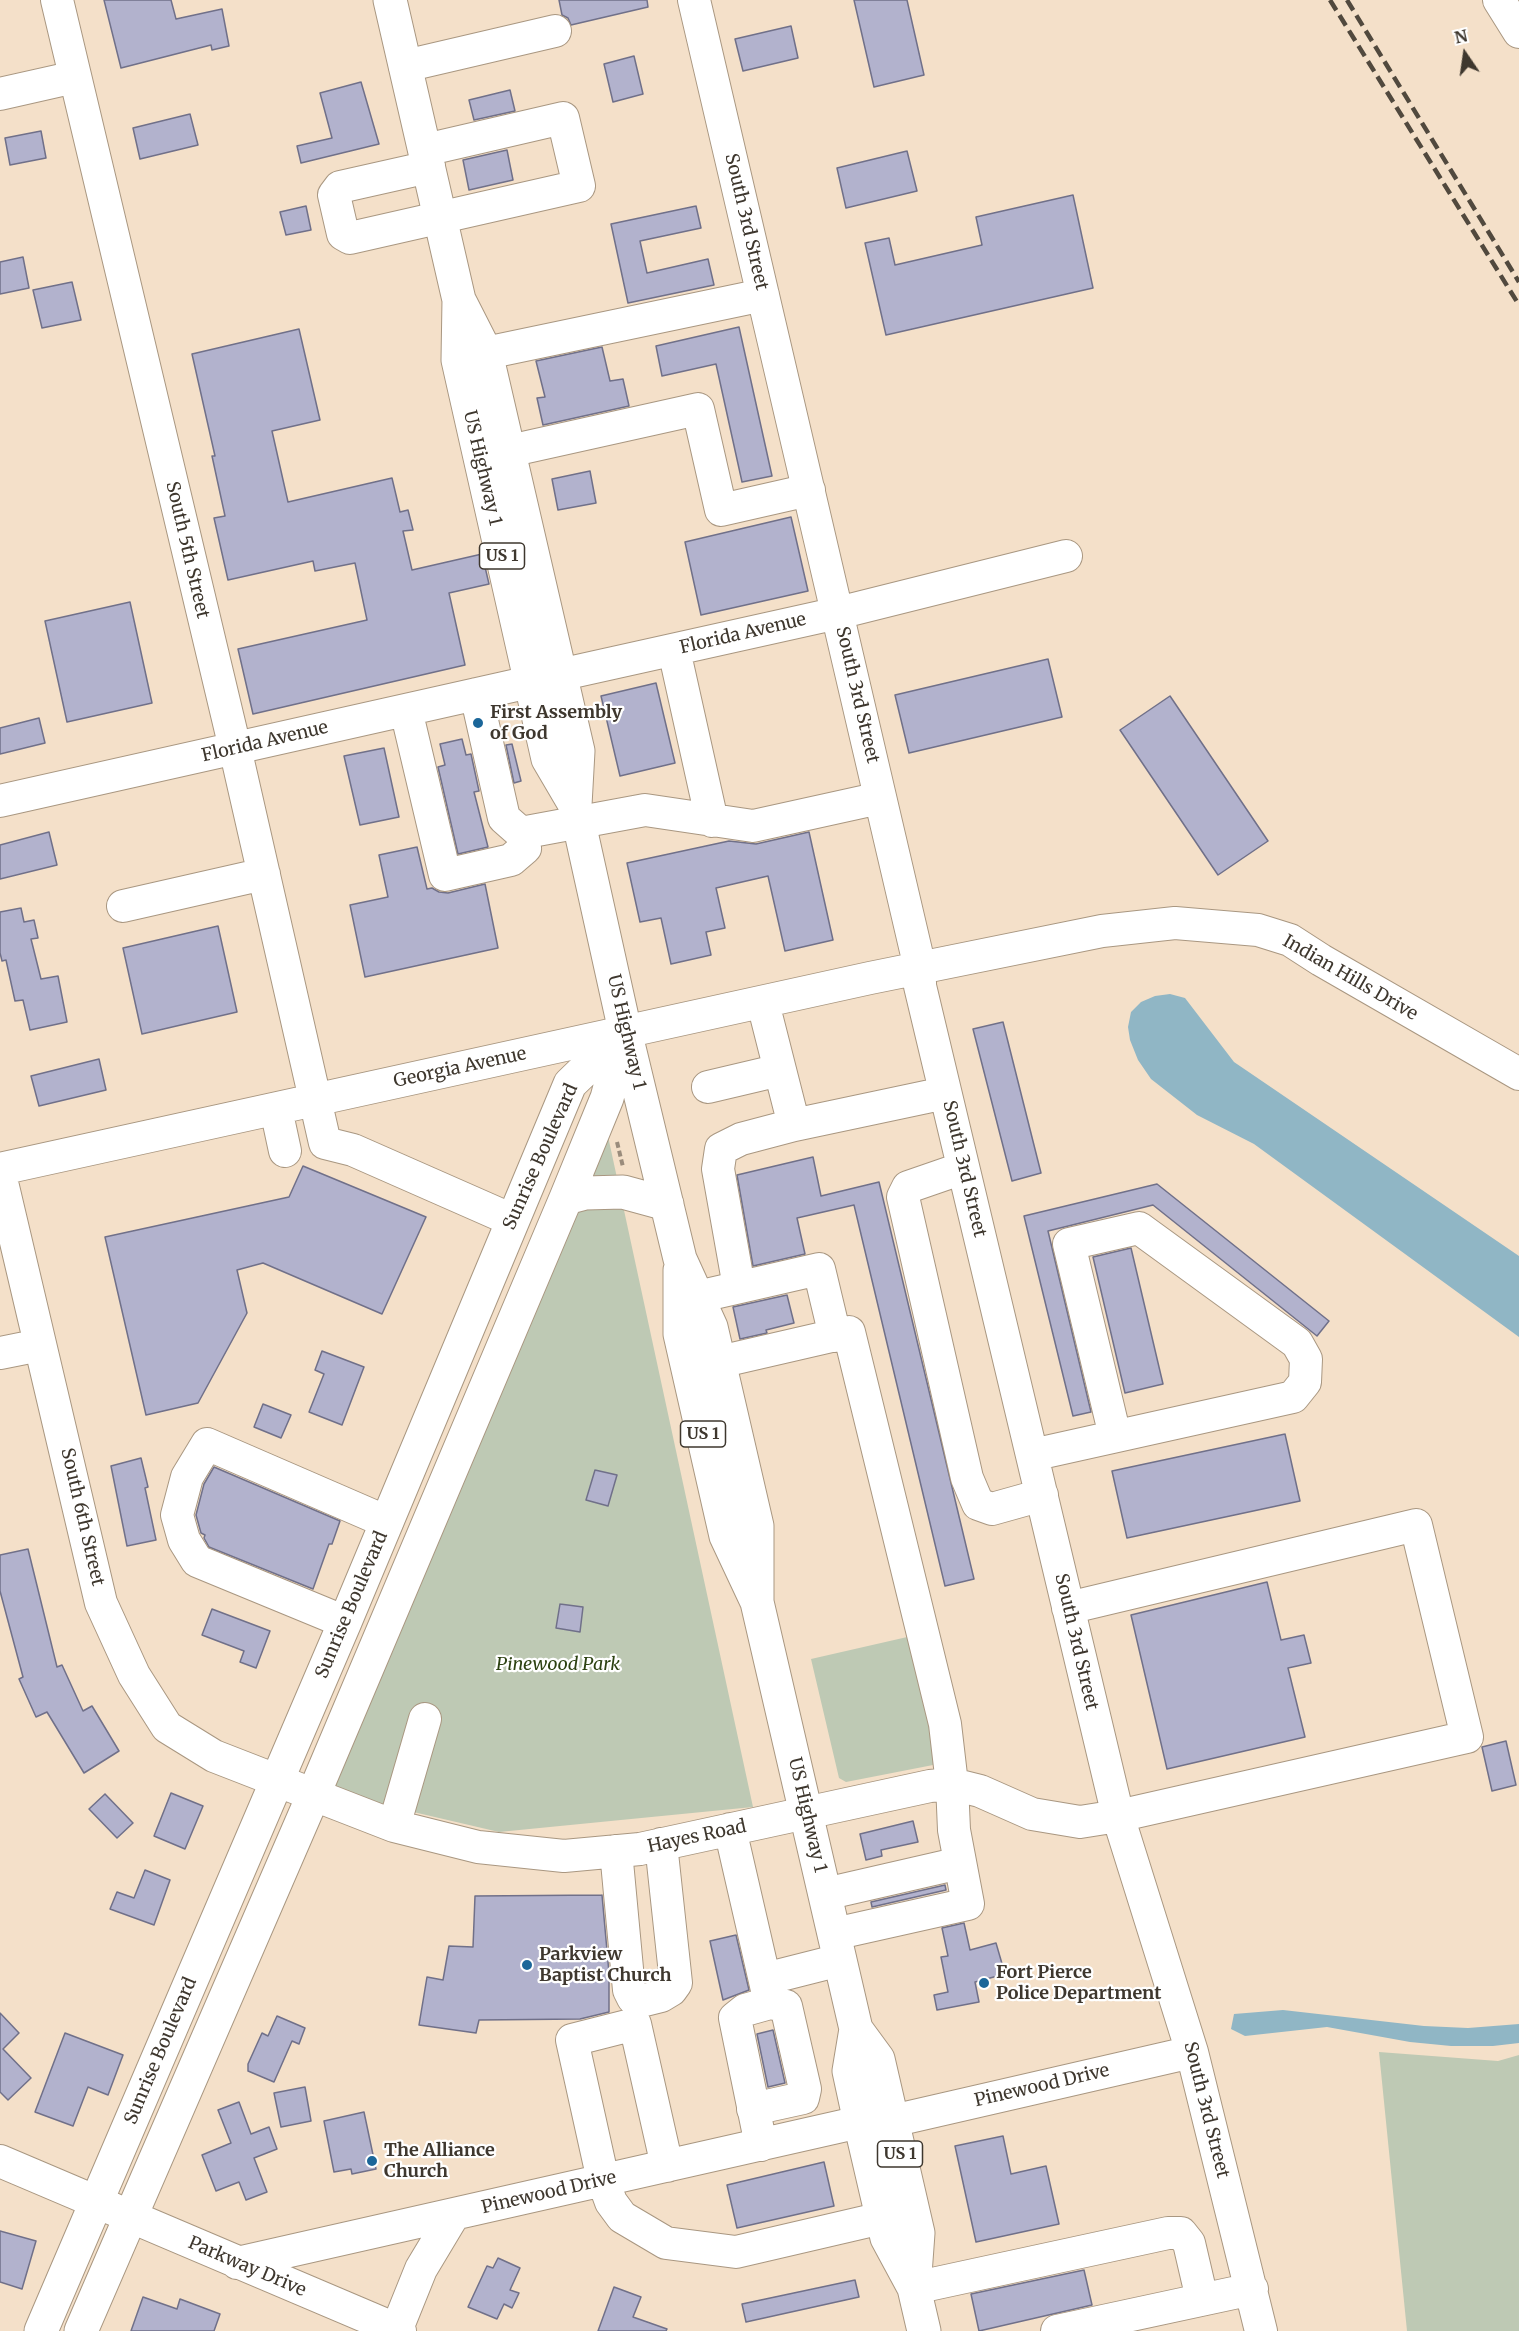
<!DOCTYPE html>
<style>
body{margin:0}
#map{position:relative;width:1519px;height:2331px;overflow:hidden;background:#f4e0c9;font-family:Merriweather,serif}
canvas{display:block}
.north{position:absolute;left:1435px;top:24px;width:60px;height:60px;-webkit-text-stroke:4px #fff;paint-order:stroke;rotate:347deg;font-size:16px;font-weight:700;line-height:24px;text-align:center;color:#3e372e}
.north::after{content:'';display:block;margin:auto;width:21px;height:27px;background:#3e372e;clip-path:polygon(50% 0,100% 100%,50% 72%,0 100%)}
</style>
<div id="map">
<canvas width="1519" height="2331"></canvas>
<div class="north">N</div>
</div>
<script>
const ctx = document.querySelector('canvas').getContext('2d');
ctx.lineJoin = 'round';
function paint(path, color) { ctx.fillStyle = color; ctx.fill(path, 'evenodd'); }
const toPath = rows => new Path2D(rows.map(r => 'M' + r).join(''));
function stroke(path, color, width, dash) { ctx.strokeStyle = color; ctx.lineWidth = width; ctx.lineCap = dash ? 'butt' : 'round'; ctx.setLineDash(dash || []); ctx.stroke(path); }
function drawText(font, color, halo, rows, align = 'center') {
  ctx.font = font + ' Merriweather,serif'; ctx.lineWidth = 4.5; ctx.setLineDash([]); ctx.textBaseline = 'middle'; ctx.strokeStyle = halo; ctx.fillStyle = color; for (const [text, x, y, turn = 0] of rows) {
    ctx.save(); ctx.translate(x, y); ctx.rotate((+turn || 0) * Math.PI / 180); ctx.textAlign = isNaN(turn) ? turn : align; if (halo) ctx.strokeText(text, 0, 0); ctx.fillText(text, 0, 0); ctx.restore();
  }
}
paint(toPath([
 [606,1127,753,1807,499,1832,332,1793],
 [916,1635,942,1748,933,1765,846,1782,839,1778,811,1659],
 [1379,2052,1498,2061,1519,2055,1519,2331,1407,2331]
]), '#bec9b4');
paint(toPath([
 [1170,994,1185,998,1234,1062,1519,1256,1519,1337,1254,1144,1197,1115,1151,1079,1138,1060,1130,1040,1128,1027,1131,1012,1141,1002,1155,996],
 [1283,2010,1424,2026,1468,2028,1519,2024,1519,2043,1493,2046,1451,2046,1410,2042,1327,2027,1245,2036,1231,2029,1234,2014]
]), '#90b6c5');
const building = toPath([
 [104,0,171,0,176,19,222,9,229,46,212,50,211,45,121,68,104,0],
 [559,0,647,0,648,7,571,25,568,18,562,15,559,0],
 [854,0,907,0,924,75,874,87,854,0],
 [791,26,798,58,743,71,735,39,791,26],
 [634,56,643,94,613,102,604,64,634,56],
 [361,82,379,144,301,163,297,146,332,138,320,93,361,82],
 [510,90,515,111,474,120,469,100,510,90],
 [190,114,198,145,140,159,133,128,190,114],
 [41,131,46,158,10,165,5,138,41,131],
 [507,150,513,180,469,190,463,160,507,150],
 [907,151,917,191,846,208,837,168,907,151],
 [1073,195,1093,288,886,335,865,243,889,238,895,265,982,245,976,217,1073,195],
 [306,206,311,230,286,235,280,212,306,206],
 [696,206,701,228,640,241,647,273,708,259,714,285,628,303,611,224,696,206],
 [23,257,29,288,0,294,0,262,23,257],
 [72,282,81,320,42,328,33,290,72,282],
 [739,327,772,476,742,482,716,364,662,376,656,346,739,327],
 [299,329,320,420,272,431,288,502,392,478,400,512,408,510,413,530,403,531,412,570,482,554,489,584,449,593,465,665,253,714,238,649,367,620,355,563,315,571,313,561,228,580,214,518,225,516,212,456,215,456,192,354,299,329],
 [602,347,610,381,623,379,629,406,543,425,537,398,545,397,536,361,602,347],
 [590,471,596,503,558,510,552,479,590,471],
 [791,517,808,591,701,615,685,542,791,517],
 [130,602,152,703,67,722,45,621,130,602],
 [1048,659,1062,717,909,753,895,695,1048,659],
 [656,683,675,763,620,776,601,696,656,683],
 [1170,696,1268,841,1218,875,1120,730,1170,696],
 [39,718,45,743,0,754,0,728,39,718],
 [462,739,466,755,471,754,479,791,474,792,488,847,458,854,438,767,445,765,440,744,462,739],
 [512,744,521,781,514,783,506,745,512,744],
 [384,748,399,817,360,825,344,756,384,748],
 [49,832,57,865,0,879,0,845,49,832],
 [809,832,833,940,785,951,768,876,716,888,725,928,706,932,711,955,671,964,661,918,640,922,627,863,729,841,756,844,809,832],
 [417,847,427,889,432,888,439,892,448,893,485,884,498,948,365,977,350,905,388,897,379,855,417,847],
 [21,908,24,922,34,920,38,938,31,939,41,979,58,976,67,1022,30,1030,23,1000,15,1001,6,960,2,961,0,953,0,912,21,908],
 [218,926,237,1012,142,1034,123,948,218,926],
 [1003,1022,1041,1173,1012,1181,973,1029,1003,1022],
 [99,1059,106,1090,39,1106,31,1076,99,1059],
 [813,1157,821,1196,879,1182,974,1579,945,1586,854,1205,797,1218,805,1254,753,1266,737,1175,813,1157],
 [303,1166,426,1217,382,1314,263,1263,237,1270,247,1313,198,1403,146,1415,105,1237,289,1197,303,1166],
 [1157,1184,1329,1321,1317,1336,1153,1205,1048,1231,1091,1412,1073,1416,1024,1216,1157,1184],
 [1131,1248,1163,1384,1125,1393,1093,1257,1131,1248],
 [787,1295,794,1323,766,1330,767,1333,740,1339,733,1307,787,1295],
 [322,1351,364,1367,342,1425,309,1412,324,1374,315,1370,322,1351],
 [263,1404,291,1415,281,1438,254,1427,263,1404],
 [1285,1434,1300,1501,1127,1538,1112,1471,1285,1434],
 [141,1458,148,1487,145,1488,156,1540,127,1546,111,1466,141,1458],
 [214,1467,340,1521,332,1544,329,1544,313,1589,209,1547,204,1538,205,1535,201,1533,196,1515,204,1484,214,1467],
 [595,1470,617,1475,608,1506,586,1500,595,1470],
 [28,1549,57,1667,62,1665,83,1711,92,1706,119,1751,84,1773,47,1712,36,1717,19,1679,23,1677,0,1591,0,1555,28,1549],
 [1267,1582,1281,1640,1304,1635,1311,1663,1288,1668,1305,1737,1167,1769,1131,1615,1267,1582],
 [560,1604,583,1607,580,1632,556,1628,560,1604],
 [212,1609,270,1631,256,1668,240,1662,244,1651,202,1635,212,1609],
 [1506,1741,1516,1785,1492,1791,1482,1747,1506,1741],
 [171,1793,203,1806,185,1849,154,1836,171,1793],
 [105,1794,133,1823,117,1838,89,1809,105,1794],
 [913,1821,918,1842,881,1850,882,1856,866,1860,860,1834,913,1821],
 [145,1870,170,1880,154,1925,110,1909,117,1892,134,1898,145,1870],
 [945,1885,946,1890,872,1907,871,1902,945,1885],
 [602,1895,609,1973,609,2012,580,2019,479,2020,476,2033,419,2025,427,1977,443,1980,449,1946,473,1947,475,1896,602,1895],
 [964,1923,970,1950,996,1943,1005,1974,975,1982,979,2002,937,2010,934,1995,948,1992,941,1957,948,1956,942,1928,964,1923],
 [736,1935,749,1990,723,2000,710,1941,736,1935],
 [0,2013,19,2033,3,2049,31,2078,8,2100,0,2092,0,2013],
 [277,2016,305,2028,299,2044,292,2041,274,2082,248,2071,248,2064,262,2033,268,2036,277,2016],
 [773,2030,785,2083,768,2087,757,2034,773,2030],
 [65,2033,123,2055,108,2095,88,2087,73,2126,35,2112,65,2033],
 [305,2087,311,2121,281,2127,274,2093,305,2087],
 [239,2102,251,2134,269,2127,277,2149,254,2158,267,2192,246,2200,239,2182,216,2191,202,2155,231,2143,218,2110,239,2102],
 [364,2112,376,2169,352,2174,351,2169,334,2172,324,2121,364,2112],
 [1003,2136,1011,2174,1046,2166,1059,2224,976,2242,955,2146,1003,2136],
 [824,2162,834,2206,737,2228,727,2185,824,2162],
 [0,2231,36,2241,22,2289,0,2282,0,2231],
 [498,2258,520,2268,510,2290,519,2293,512,2308,504,2304,497,2319,468,2307,487,2266,493,2268,498,2258],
 [1084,2270,1092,2305,979,2331,971,2294,1084,2270],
 [855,2280,859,2297,746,2322,742,2304,855,2280],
 [614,2287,641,2297,633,2317,667,2329,666,2331,598,2331,614,2287],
 [143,2297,177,2309,180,2299,220,2314,214,2331,131,2331,143,2297]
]);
paint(building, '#b2b2cd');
stroke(building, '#707089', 1.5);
const minor = toPath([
 [57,0,235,748,325,1143,353,1150,512,1220],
 [694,0,920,968,920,986,1118,1816,1192,2052,1261,2331],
 [1499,0,1519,32],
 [405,66,555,31],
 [0,94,75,77],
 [425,150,563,118,579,186,350,238,343,234,334,195,340,187,429,167],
 [486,353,763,295],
 [509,451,698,409,721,510,809,490],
 [674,650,712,821],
 [559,675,838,613,1066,556],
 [476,694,504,818,521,833,645,810,753,826,880,798],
 [406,710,445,875,511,860,525,848,521,833],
 [0,801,530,682],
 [123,906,264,874],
 [763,1003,780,1070],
 [708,1087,780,1070,794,1125],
 [276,1109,285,1151],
 [963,1168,908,1187,903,1197,967,1478,978,1504,992,1509,1042,1495],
 [0,1169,870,978,1102,931,1175,923,1258,930,1290,940,1321,960,1519,1074],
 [0,1174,101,1603,134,1675,167,1727,214,1756,394,1826,478,1847,564,1856,640,1849,930,1786,952,1784,980,1791,1032,1814,1080,1822,1118,1816,1467,1737,1416,1525,1068,1608],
 [739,1287,718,1169,721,1149,741,1139,794,1125,945,1093],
 [697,1297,819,1269,835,1336],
 [0,1353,40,1345],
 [719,1362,849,1332,945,1724,952,1784,954,1830,968,1904,834,1934],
 [1032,1455,1293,1397,1305,1382,1306,1359,1297,1343,1139,1228,1069,1244,1115,1436],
 [345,1622,197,1561,184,1540,177,1515,187,1477,207,1444,387,1522],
 [394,1826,425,1719],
 [730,1829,770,2003,745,2010,735,2018,761,2145],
 [616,1851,629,1990,633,1998,641,2001,661,1996,671,1990,676,1983,661,1844],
 [825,1894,960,1863],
 [765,1979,840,1960],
 [753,2109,803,2098,805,2089,786,2006,770,2003],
 [892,2121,1192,2052],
 [0,2161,400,2331],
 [667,2166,635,2024,572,2040,603,2180,611,2202,622,2217,666,2243,736,2252,882,2218],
 [237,2263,860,2122],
 [914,2288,1168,2233,1181,2233,1189,2243,1202,2299],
 [396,2331,421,2269,454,2214],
 [1057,2331,1252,2289]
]);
const major = toPath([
 [390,0,459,300,486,353,578,751,575,805],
 [459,300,458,360,548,759,575,805,625,1031,680,1259,711,1327,757,1526,757,1602],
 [566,1198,585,1193,623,1192,667,1204],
 [680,1270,680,1334,726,1536,757,1602,856,2029,849,2071,860,2122,887,2238,914,2288,924,2331],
 [856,2029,878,2059,918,2233,914,2288],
 [41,2331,345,1622,570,1084,625,1031],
 [81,2331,313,1796,566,1198,607,1098,625,1031]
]);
stroke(minor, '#a99781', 34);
stroke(major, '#a99781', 35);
stroke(toPath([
 [617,1142,623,1167]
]), '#9a8c7c', 4, [6, 3]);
stroke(minor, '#fff', 32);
stroke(major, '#fff', 33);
stroke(toPath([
 [1330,0,1519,305],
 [1347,0,1519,282]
]), '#51493e', 4.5, [12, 6]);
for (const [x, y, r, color] of [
 [478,723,6,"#1b6699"],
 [527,1965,6,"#1b6699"],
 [984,1983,6,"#1b6699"],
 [372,2161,6,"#1b6699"]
]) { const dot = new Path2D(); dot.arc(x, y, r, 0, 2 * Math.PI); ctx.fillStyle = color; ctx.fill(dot); stroke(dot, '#fff', 2); }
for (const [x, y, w] of [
 [502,556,45],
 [703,1434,45],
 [900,2154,45]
]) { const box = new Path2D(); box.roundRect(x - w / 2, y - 13, w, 26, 4.5); ctx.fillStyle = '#fff'; ctx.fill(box); stroke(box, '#3e372e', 1.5); }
drawText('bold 16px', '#3e372e', null, [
 ["US 1",502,556],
 ["US 1",703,1434],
 ["US 1",900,2154]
]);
drawText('18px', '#3e372e', '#fff', [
 ["South 3rd Street",746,222,77],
 ["US Highway 1",482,468,77],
 ["South 5th Street",187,550,77],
 ["Florida Avenue",743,634,-13],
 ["South 3rd Street",857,695,77],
 ["Florida Avenue",265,742,-13],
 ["Indian Hills Drive",1350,978,30],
 ["US Highway 1",626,1032,77],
 ["Georgia Avenue",460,1068,-12],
 ["Sunrise Boulevard",541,1157,-66],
 ["South 3rd Street",964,1169,77],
 ["South 6th Street",82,1517,77],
 ["Sunrise Boulevard",352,1605,-67],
 ["South 3rd Street",1076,1642,77],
 ["US Highway 1",807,1815,77],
 ["Hayes Road",697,1837,-12],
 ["Sunrise Boulevard",161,2051,-67],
 ["Pinewood Drive",1042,2086,-13],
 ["South 3rd Street",1206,2110,76],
 ["Pinewood Drive",549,2193,-13],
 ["Parkway Drive",247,2267,23]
]);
drawText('bold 18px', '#3e372e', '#fff', [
 ["First Assembly",490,713],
 ["of God",490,734],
 ["Parkview",539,1955],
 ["Baptist Church",539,1976],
 ["Fort Pierce",996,1973],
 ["Police Department",996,1994],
 ["The Alliance",384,2151],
 ["Church",384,2172]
], 'left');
drawText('italic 18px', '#2d4212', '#fff', [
 ["Pinewood Park",558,1665]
]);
</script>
